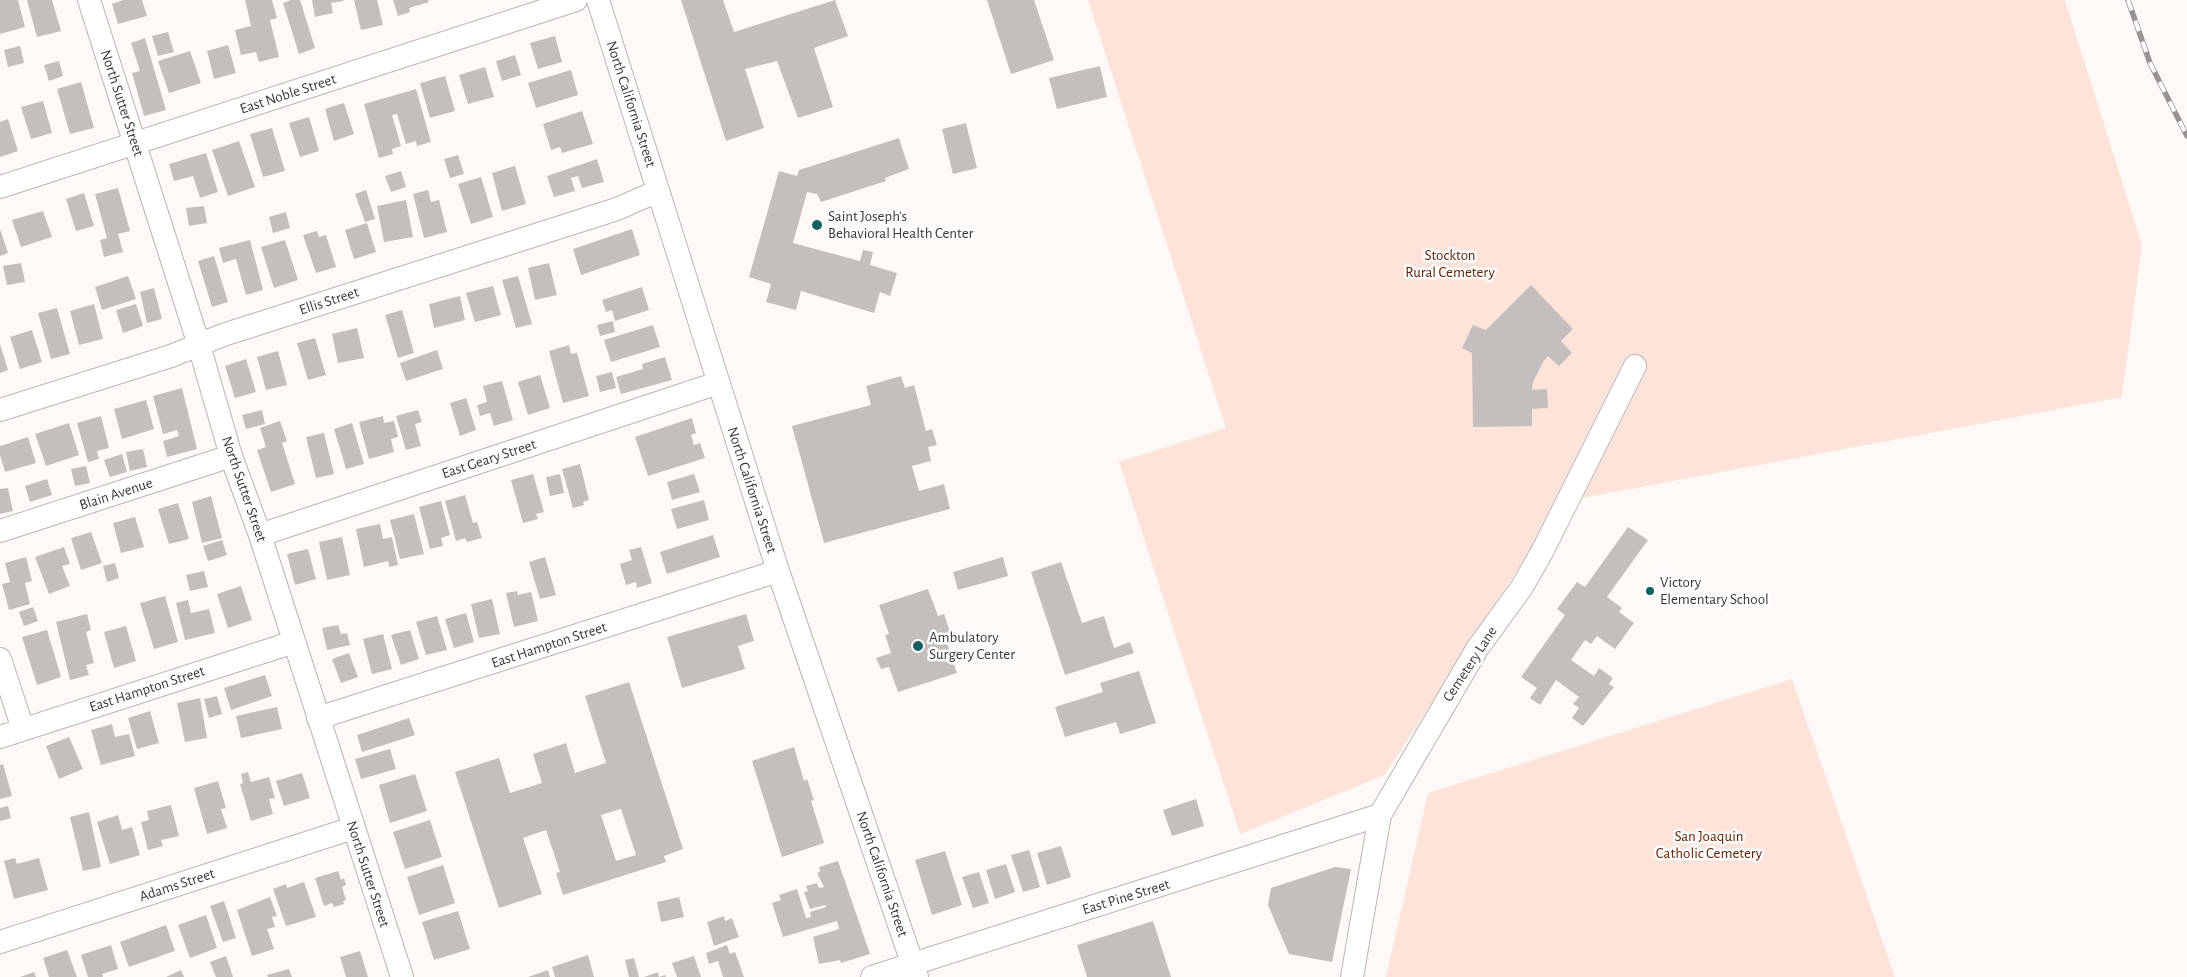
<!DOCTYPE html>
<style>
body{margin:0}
canvas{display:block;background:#fef9f7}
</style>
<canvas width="2187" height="977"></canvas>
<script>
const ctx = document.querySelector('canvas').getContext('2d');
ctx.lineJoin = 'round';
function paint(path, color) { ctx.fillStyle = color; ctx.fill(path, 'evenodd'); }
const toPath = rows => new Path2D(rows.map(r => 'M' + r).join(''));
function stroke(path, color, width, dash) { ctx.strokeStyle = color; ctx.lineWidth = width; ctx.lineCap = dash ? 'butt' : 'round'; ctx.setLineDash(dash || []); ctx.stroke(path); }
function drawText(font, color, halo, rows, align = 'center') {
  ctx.font = font + ' "Alegreya Sans",sans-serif'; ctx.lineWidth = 5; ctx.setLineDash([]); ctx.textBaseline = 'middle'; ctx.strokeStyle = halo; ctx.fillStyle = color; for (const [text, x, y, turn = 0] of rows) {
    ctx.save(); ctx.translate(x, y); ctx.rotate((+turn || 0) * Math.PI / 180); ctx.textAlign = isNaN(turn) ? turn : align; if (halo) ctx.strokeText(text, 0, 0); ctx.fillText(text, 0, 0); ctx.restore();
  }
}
paint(toPath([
 [1088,0,2065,0,2142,245,2122,397,1561,502,1385,775,1240,834,1119,462,1226,428],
 [1792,679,1895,977,1386,977,1428,793]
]), '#fde3d9');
paint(toPath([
 [0,0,18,0,25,27,0,34],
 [27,0,52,0,61,31,37,37],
 [123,0,142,0,147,16,118,24,112,4],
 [245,0,272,0,277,18,270,20,279,57,259,62,256,52,241,55,235,30,251,26],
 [291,0,300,0,315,48,299,54,283,3],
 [312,0,343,0,344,1,331,3,333,13,315,17],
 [354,0,377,0,383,25,361,30],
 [393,0,428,0,429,2,409,8,410,12,398,16],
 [681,0,723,0,734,32,835,0,848,36,814,48,833,107,798,118,777,61,745,69,764,128,726,141],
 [987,0,1034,0,1054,60,1011,74],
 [168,32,174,52,158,56,152,36],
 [555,36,562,62,538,69,530,43],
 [145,38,166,110,144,116,132,73,140,71,131,43],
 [228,45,236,73,214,79,207,51],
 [20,46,24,63,8,67,4,50],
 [190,51,201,83,169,93,158,61],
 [515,55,521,75,502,81,496,61],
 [59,61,63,76,49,81,44,65],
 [1100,66,1107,97,1057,109,1049,78],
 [485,67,494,97,468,104,459,75],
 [571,70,578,95,536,108,528,83],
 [445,76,455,111,430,118,420,83],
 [81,82,94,128,70,134,57,89],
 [416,89,431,142,417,146,416,141,406,144,397,114,392,115,401,146,392,149,393,154,379,158,364,104],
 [43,101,52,133,31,139,21,107],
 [344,103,354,134,334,141,325,109],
 [582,111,593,144,562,153,560,147,551,150,543,124],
 [309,117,319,151,300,157,289,123],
 [8,119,18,151,0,157,0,122],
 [966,123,977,168,953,174,942,129],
 [272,128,285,171,263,177,250,134],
 [899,138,909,169,885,178,886,181,821,202,817,194,807,192,793,243,860,261,863,250,873,252,870,265,897,273,890,296,880,292,874,313,801,291,796,310,766,302,771,284,749,277,779,171,797,176,799,170],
 [239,141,255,187,228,196,212,150],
 [206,153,218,192,200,198,193,176,174,181,169,164],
 [458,155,464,174,450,178,444,159],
 [597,159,604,182,582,188,578,176,571,178,575,191,554,197,547,176],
 [515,166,526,204,502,211,492,173],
 [401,171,406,187,391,192,385,176],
 [481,177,493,217,471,224,458,184],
 [118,188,130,231,118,234,123,252,104,257,100,240,107,238,95,194],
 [366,190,375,219,365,222,355,194],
 [428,190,431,202,439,200,447,232,424,238,413,194],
 [84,193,94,226,76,231,66,199],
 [406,200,413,237,384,242,377,206],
 [204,206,207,223,189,226,186,208],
 [43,211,52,237,21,247,12,220],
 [286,212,290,228,273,233,269,217],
 [367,223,376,252,354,259,345,230],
 [0,229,8,253,0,256],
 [632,229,640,255,581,275,573,249],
 [317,231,319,237,326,235,336,267,316,273,303,235],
 [250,240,263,290,246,295,236,259,223,263,219,248],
 [285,240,298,280,274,288,261,247],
 [214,256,228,302,212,307,198,261],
 [21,263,25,282,7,285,3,266],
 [549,263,557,295,535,300,528,268],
 [128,276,136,299,102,310,95,287],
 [518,276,532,324,516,328,502,280],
 [1531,285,1573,329,1561,341,1572,353,1559,366,1548,356,1543,362,1533,382,1532,390,1547,389,1548,408,1532,409,1532,426,1473,427,1472,353,1462,348,1473,325,1486,330],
 [493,286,501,315,475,322,466,293],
 [642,287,649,310,615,321,612,310,606,312,602,300],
 [154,288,162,319,147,323,140,292],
 [460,296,465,320,434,328,429,304],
 [94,304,103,339,79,345,70,311],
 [136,304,143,326,123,333,116,310],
 [57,308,70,354,51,359,38,313],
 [402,310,414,353,398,358,385,315],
 [613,321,615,332,600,336,597,325],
 [653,325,660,347,611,362,604,340],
 [357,328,364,358,338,363,332,334],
 [32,330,42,362,20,369,10,337],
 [315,338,326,375,308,380,297,343],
 [0,344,8,370,0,373],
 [569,345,571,354,577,353,589,396,563,403,549,351],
 [437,350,443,369,406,381,400,363],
 [278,351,287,385,266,390,257,357],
 [665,357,672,380,621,394,616,377,643,369,642,364],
 [246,359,256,392,235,398,225,366],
 [612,372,616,388,600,392,596,376],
 [540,375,550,408,528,415,518,382],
 [901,376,905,388,914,385,926,431,932,429,937,445,928,447,931,461,912,466,919,491,944,484,950,509,824,543,792,426,871,405,866,386],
 [502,381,513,420,494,426,490,413,480,416,477,405,487,402,483,386],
 [182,388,197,449,167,457,163,441,179,436,177,430,163,434,153,396],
 [466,398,476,430,460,436,450,403],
 [146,400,154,429,122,439,114,409],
 [262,410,265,424,246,429,242,415],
 [418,410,422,422,415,424,421,446,406,450,396,416],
 [101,416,109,448,97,451,99,459,88,462,77,423],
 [383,416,384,423,394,421,398,437,391,439,394,452,369,459,359,422],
 [692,418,696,433,691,435,694,445,700,443,705,458,648,476,635,437],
 [280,421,287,441,282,443,295,484,271,492,257,450,266,447,260,428],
 [69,423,79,455,46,466,35,434],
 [352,423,364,464,346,469,334,429],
 [324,433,334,474,316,478,306,437],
 [28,437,36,463,5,472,0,455,0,446],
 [143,449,147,467,130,471,126,452],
 [122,454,127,472,110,477,104,460],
 [580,464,589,500,583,502,584,505,573,508,562,469],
 [86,466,90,483,75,486,71,469],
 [533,474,544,512,536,514,538,519,523,523,511,480],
 [560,474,564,493,550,496,546,477],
 [694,474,700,492,672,500,667,482],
 [47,479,52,495,30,502,25,486],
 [8,488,13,511,0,514,0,489],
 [465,495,473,523,477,522,482,538,467,542,465,538,456,541,445,501],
 [211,496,222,538,202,543,192,502],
 [704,500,709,520,677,529,671,509],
 [441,501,450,535,441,538,443,546,430,549,419,507],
 [178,503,189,539,169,544,158,509],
 [414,514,424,554,400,559,390,520],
 [135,517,144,547,121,553,113,523],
 [380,524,383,539,392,537,398,565,389,567,388,561,364,567,356,529],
 [1628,527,1648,540,1607,597,1622,608,1619,612,1634,623,1615,649,1597,636,1591,644,1585,640,1571,660,1594,676,1599,668,1613,678,1609,684,1614,687,1583,726,1572,718,1579,708,1573,704,1579,697,1556,680,1540,705,1530,698,1537,688,1521,677,1565,615,1557,609,1577,582,1585,587],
 [91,532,102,563,81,570,71,538],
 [713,535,720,557,667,574,660,552],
 [342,537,350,575,327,580,319,542],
 [222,540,227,555,208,561,203,546],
 [64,547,70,564,62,566,70,586,49,594,35,557],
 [641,547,652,583,637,588,636,582,626,585,620,564,632,560,629,550],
 [308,549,316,579,295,585,287,554],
 [26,557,32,581,25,583,30,604,9,610,2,584,10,582,5,563],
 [545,557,556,595,540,599,529,562],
 [1003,557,1008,576,958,590,953,572],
 [1061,562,1082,623,1104,616,1114,648,1130,642,1134,653,1065,675,1031,572],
 [115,563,119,578,107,582,103,566],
 [204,571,208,587,190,591,186,575],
 [241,586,252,620,228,628,217,594],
 [928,589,938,616,944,614,952,638,946,640,957,673,898,692,889,667,881,669,876,658,891,653,885,635,889,634,879,605],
 [517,591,518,595,531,592,538,621,514,627,506,593],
 [165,596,178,642,154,649,140,603],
 [492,599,500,634,479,638,471,604],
 [188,600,191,613,209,609,215,633,185,640,176,603],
 [33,607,38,621,24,626,19,612],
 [466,613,474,642,454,648,445,619],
 [87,614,91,630,86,632,94,663,86,665,89,675,70,680,56,622],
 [746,614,754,641,738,646,745,669,682,688,667,637],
 [437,616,447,650,426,655,416,622],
 [338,625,341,634,347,633,350,645,327,650,322,628],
 [126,626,136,661,114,668,104,632],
 [47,630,61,677,37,685,22,637],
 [410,630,419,659,401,665,391,635],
 [383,634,392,669,372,674,363,639],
 [349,653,358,677,341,683,332,659],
 [1139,671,1156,723,1120,734,1116,722,1065,737,1055,707,1103,692,1100,683],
 [265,675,272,696,231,710,224,688],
 [629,682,683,849,664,856,666,862,563,895,556,873,560,872,546,830,523,838,542,894,499,908,455,772,499,758,510,793,542,783,533,754,566,743,575,773,606,763,585,696],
 [621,809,636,855,616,861,601,815],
 [217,696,222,714,209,718,204,699],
 [200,698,207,738,185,742,177,703],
 [277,707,282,729,241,738,236,716],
 [150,711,159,743,137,749,128,718],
 [409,718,415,735,362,752,357,735],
 [112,724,115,737,129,734,135,756,101,765,91,730],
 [69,737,83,769,59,779,46,746],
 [794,747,804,781,807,779,814,800,811,801,824,843,782,857,752,761],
 [390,749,396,769,361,779,355,759],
 [3,764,12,796,0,799,0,765],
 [248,772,251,782,269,777,275,798,269,799,273,814,251,821,240,784,243,783,241,774],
 [302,773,310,798,284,806,276,781],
 [415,774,427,811,390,823,379,785],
 [218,781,226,808,221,809,227,828,207,834,194,788],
 [1196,799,1204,826,1172,836,1163,810],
 [171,805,179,836,161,840,163,846,148,850,141,822,149,820,147,811],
 [8,806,11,818,0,821,0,808],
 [89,812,101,867,83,871,70,817],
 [118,815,122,830,132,827,140,855,110,864,97,822],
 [430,820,442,857,405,869,393,832],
 [1061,846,1071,877,1047,885,1037,853],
 [1029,850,1040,887,1023,892,1011,855],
 [945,851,962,905,932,915,915,860],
 [15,858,17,864,39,858,48,890,14,899,4,861],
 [838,861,870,954,841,963,840,960,819,964,813,937,839,929,837,921,783,937,772,903,781,900,779,895,797,889,806,918,811,917,810,912,826,907,825,905,810,909,804,892,808,891,806,886,817,883,819,888,824,887,817,873,820,872,819,867],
 [1006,864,1015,892,995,899,986,870],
 [443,865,455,903,419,915,407,877],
 [1335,867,1351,869,1332,962,1289,954,1268,905,1271,888],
 [338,871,341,880,344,878,346,885,342,887,346,900,343,901,344,904,334,907,332,903,324,906,315,878],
 [979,872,989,903,973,908,962,877],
 [304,882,316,917,286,926,273,889,286,884,287,888],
 [270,897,277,916,272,917,275,927,267,929,274,949,252,956,237,910],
 [679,897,684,917,661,922,657,902],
 [224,901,236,938,223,942,210,906],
 [458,911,470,949,434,960,422,922],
 [206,915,217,948,190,958,178,925],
 [724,916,725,921,732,918,739,937,714,946,707,922],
 [1153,921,1171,977,1087,977,1077,945],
 [166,925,175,951,129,967,120,942],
 [111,945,118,969,102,974,103,977,88,977,81,955],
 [727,945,730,954,735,952,744,977,723,977,718,961,709,964,706,953],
 [67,950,77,977,49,977,43,958],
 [360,951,368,977,346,977,340,957],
 [588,955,594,977,555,977,552,967],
 [226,956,233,977,216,977,210,962],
 [694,956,701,977,677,977,672,963],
 [634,958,639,977,629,977,625,960],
 [289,969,292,977,268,977,267,975],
 [181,970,184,977,166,977],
 [548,970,550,977,528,977],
 [34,972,36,977,20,977],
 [658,972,659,977,665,975,666,977,644,977]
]), '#c4bfbd');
const minor = toPath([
 [89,0,199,345,231,456,260,535,402,977],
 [598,0,778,571,917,977],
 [0,187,576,0],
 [0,410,171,356,223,335,617,209,658,191],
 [0,531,231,456],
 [260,535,718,383],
 [0,659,23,729],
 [318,718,778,571],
 [0,737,294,642],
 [0,942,353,828],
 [872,977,1380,815],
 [1352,977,1380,815,1477,649,1522,587,1543,550,1635,366]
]);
stroke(minor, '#bab5b3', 24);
stroke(minor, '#fff', 22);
const rail = toPath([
 [2128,0,2150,63,2187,136]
]);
stroke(rail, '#979492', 5.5);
stroke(rail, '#fff', 4, [11]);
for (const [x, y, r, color] of [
 [817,225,6,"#126260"],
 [1650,591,5,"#126260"],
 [918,646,6,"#126260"]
]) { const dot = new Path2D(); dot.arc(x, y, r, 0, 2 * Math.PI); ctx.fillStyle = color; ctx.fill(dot); stroke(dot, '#fff', 2); }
drawText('15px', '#393736', '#fff', [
 ["East Noble Street",288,94,-18],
 ["North Sutter Street",122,103,72],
 ["North California Street",631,104,72],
 ["Ellis Street",329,301,-18],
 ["East Geary Street",489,459,-18],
 ["North Sutter Street",244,489,71],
 ["North California Street",752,490,72],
 ["Blain Avenue",116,494,-18],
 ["East Hampton Street",549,645,-18],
 ["Cemetery Lane",1470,664,-57],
 ["East Hampton Street",147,689,-18],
 ["North Sutter Street",368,874,72],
 ["North California Street",882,874,71],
 ["Adams Street",177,885,-18],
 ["East Pine Street",1126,897,-17]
]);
drawText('15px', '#393736', '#fff', [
 ["Saint Joseph's",828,216],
 ["Behavioral Health Center",828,233],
 ["Victory",1660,582],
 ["Elementary School",1660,599],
 ["Ambulatory",929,637],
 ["Surgery Center",929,654]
], 'left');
drawText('15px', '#632202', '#fff', [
 ["Stockton",1450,255],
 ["Rural Cemetery",1450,272],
 ["San Joaquin",1709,836],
 ["Catholic Cemetery",1709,853]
]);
</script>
